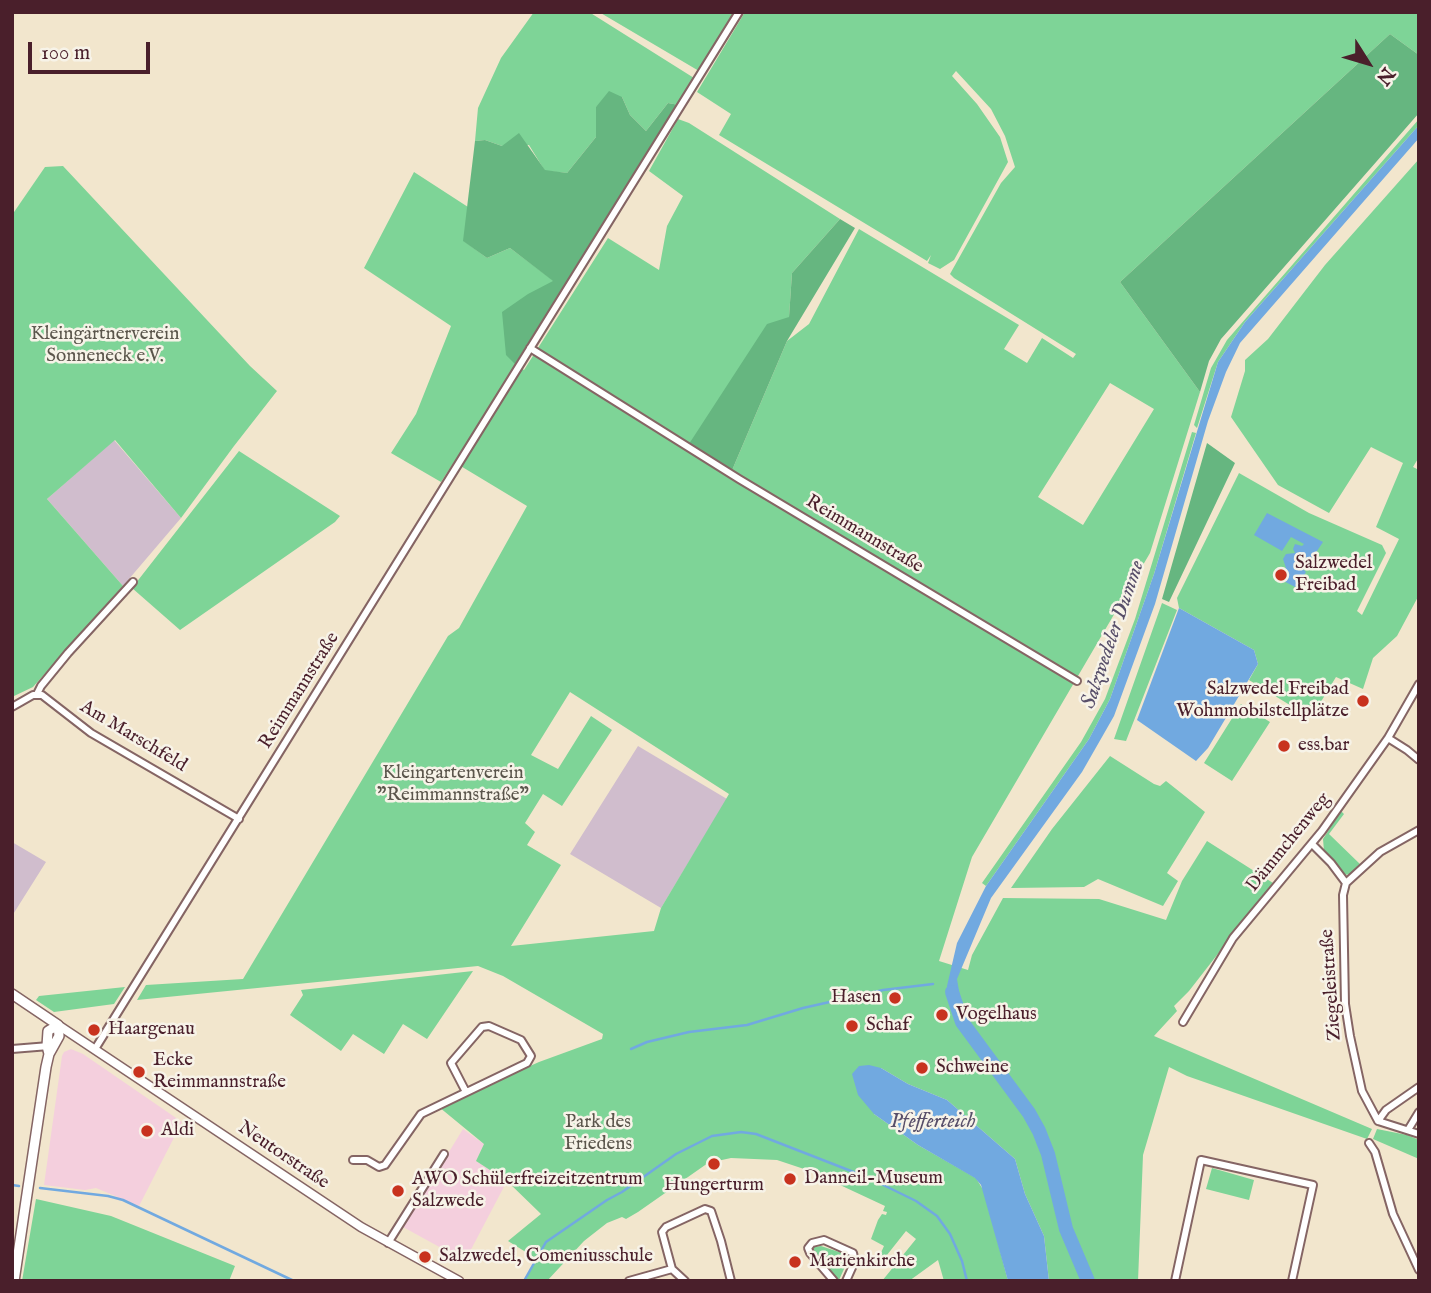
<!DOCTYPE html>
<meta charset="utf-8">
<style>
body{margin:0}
#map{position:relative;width:1431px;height:1293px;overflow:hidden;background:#f2e6cd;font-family:"IM FELL English",serif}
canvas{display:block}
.frame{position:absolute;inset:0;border:14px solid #4a1f2b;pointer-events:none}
.north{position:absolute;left:1333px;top:28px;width:70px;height:70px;-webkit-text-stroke:5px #f7f3e8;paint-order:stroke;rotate:127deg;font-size:19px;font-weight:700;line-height:28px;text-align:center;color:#4a1f2b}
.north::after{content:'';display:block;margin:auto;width:24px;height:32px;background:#4a1f2b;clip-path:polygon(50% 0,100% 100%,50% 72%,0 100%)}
.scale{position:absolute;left:28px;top:42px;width:122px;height:32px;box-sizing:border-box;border:4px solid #4a1f2b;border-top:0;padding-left:9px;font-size:21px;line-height:24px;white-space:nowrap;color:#4a1f2b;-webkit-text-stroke:5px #f7f3e8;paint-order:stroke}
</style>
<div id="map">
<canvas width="1431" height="1293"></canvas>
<div class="frame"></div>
<div class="north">N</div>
<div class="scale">100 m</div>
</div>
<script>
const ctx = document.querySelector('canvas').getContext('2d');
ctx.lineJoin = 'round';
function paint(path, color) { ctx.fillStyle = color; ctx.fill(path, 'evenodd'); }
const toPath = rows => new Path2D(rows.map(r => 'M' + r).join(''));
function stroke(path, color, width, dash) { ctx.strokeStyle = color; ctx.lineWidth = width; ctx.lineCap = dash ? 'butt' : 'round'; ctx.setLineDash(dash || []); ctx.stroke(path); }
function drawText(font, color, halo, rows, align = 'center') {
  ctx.font = font + ' "IM FELL English",serif'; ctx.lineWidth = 5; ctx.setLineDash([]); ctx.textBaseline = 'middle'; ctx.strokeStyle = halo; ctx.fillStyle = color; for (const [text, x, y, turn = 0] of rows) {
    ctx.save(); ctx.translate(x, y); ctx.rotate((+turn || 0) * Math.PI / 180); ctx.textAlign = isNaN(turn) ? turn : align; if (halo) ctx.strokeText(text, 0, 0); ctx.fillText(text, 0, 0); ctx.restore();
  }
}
paint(toPath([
 [71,1049,83,1054,182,1122,139,1206,96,1188,85,1190,44,1185,62,1056,64,1052],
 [463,1129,484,1144,476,1161,507,1181,465,1261,403,1227]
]), '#f4cfdd');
paint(toPath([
 [114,440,181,518,123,586,47,499],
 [638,746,727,799,661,908,570,854],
 [12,842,46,862,12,916]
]), '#d0bdcd');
paint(toPath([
 [534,12,589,12,694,78,679,105,668,103,646,131,630,115,622,97,596,107,596,137,567,173,545,171,529,145,502,146,485,140,475,141,478,108,501,58],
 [599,12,734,12,699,71],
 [745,12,1419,12,1419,55,1390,34,1120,282,1200,392,1150,553,972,857,939,961,968,970,972,955,1003,898,1099,899,1166,920,1182,881,1207,841,1273,883,1189,991,1174,1006,1177,1011,1154,1036,1372,1129,1367,1139,1187,1076,1169,1067,1143,1155,1138,1281,1049,1281,1044,1236,1025,1194,1015,1159,947,1100,908,1084,881,1068,874,1114,918,1145,976,1178,985,1193,1008,1281,944,1281,938,1260,909,1281,882,1281,916,1239,906,1231,883,1260,879,1257,884,1246,871,1239,878,1220,882,1214,886,1215,887,1212,883,1211,885,1206,810,1171,777,1160,731,1158,708,1163,638,1212,626,1219,622,1217,607,1223,584,1241,547,1281,523,1281,537,1259,508,1241,541,1214,507,1181,476,1161,484,1144,439,1107,539,1062,602,1039,603,1034,503,976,478,966,137,1000,146,985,243,979,448,636,459,628,527,506,454,462,441,482,391,453,416,414,451,326,364,268,414,172,468,207,464,241,487,258,510,248,554,281,515,364,524,370,608,238,659,270,667,226,683,196,649,171,678,119,689,123,840,219,792,273,789,317,730,475,787,341,809,324,859,229,1019,325,1004,349,1027,363,1042,338,1073,358,1076,354,954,278,950,274,1001,183,1015,167,1005,136,991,109,956,71,952,76,977,104,1000,137,1008,162,954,260,940,269,928,263,931,255,927,261,719,135,731,114,697,92],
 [1110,383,1154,409,1083,525,1038,497],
 [570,692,729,794,661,908,654,931,511,946,561,865,527,845,535,832,525,823,543,794,562,806,612,730,591,716,558,769,531,755],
 [1419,119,1419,125,1245,322,1218,362,1197,428,1194,425,1211,368,1227,340],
 [1419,159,1419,457,1413,467,1419,470,1419,595,1397,636,1373,658,1363,689,1336,677,1311,718,1249,680,1258,664,1254,650,1179,608,1177,598,1239,473,1309,513,1382,545,1386,553,1357,611,1362,615,1399,539,1376,527,1403,463,1371,447,1329,513,1278,485,1231,417,1245,371,1245,360,1268,339,1325,265],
 [63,166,250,366,277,391,234,446,181,518,115,440,47,499,123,586,33,687,12,697,12,215,45,167],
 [1192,432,1196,433,1154,574,1110,699,1089,739,986,886,982,883,1081,742,1105,699,1135,619],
 [239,451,340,516,335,522,180,630,132,588],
 [1162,603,1177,610,1126,741,1114,739],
 [1241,704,1270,722,1232,781,1204,763],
 [1110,756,1154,784,1160,786,1166,781,1205,812,1167,873,1178,881,1163,906,1098,879,1084,887,1011,888,1052,829],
 [1341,811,1344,814,1329,834,1361,865,1351,874,1344,875,1324,851,1323,839],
 [473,971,427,1039,403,1024,384,1054,353,1034,341,1051,290,1015,303,995,301,990],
 [125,987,114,1004,54,1012,36,1000,39,996],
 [1377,1129,1407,1135,1419,1140,1419,1159,1373,1139],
 [1212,1168,1254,1180,1249,1200,1206,1189],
 [36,1199,111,1216,235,1266,229,1281,22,1281],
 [821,1246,845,1254,849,1258,839,1280,812,1255,814,1247]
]), '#7ed497');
paint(toPath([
 [1390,34,1419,55,1419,113,1221,339,1209,361,1200,392,1120,282],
 [609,91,622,97,630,115,646,131,668,103,679,105,515,364,506,355,502,312,528,294,553,281,510,248,487,258,463,241,475,141,485,140,502,146,519,133,545,170,567,173,596,137,596,107],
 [840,219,855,228,787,341,730,475,687,447,767,324,789,317,792,273],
 [1207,443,1235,463,1169,602,1162,599]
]), '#66b680');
paint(toPath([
 [1419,125,1419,138,1240,343,1226,372,1208,421,1155,604,1114,716,1082,772,991,898,957,979,961,1003,955,1012,947,986,957,943,986,886,1089,739,1110,699,1154,574,1218,362,1245,322],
 [1267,513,1323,542,1307,566,1301,567,1306,572,1303,577,1299,575,1297,577,1300,581,1297,588,1276,577,1275,573,1278,568,1286,568,1283,559,1286,554,1295,553,1293,549,1295,544,1302,546,1304,544,1291,537,1282,551,1254,535],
 [1179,608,1254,650,1258,664,1208,748,1196,761,1137,720],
 [869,1065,881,1068,908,1084,947,1100,1015,1159,1025,1194,1044,1236,1049,1281,1008,1281,981,1185,975,1178,918,1145,874,1114,858,1095,852,1074,859,1066]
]), '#71a9e0');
stroke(toPath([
 [631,1049,647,1042,689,1032,747,1025,803,1008,883,990,933,984],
 [12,1185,19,1186],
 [40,1188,108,1196,123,1200,294,1281],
 [524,1281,546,1242,607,1200,622,1192,676,1154,712,1136,741,1132,756,1134,869,1178,916,1201,937,1216,950,1234,962,1261,967,1281]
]), '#71a9e0', 2.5);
stroke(toPath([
 [952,992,962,1022,1029,1113,1039,1131,1048,1154,1066,1229,1088,1281]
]), '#71a9e0', 14);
const minor = toPath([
 [530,348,739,479,1077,681],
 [37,694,41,686,68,653,133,582],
 [12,707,33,695,42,695,91,733,239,819],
 [1388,738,1407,750,1419,760],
 [1312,844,1331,863,1346,883],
 [1346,883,1343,895,1345,1004,1350,1036,1362,1091,1378,1121,1419,1134],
 [1346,883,1380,852,1419,830],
 [1183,1022,1233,938,1322,831,1388,738,1419,684],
 [12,1049,49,1046],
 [95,1049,739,12],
 [1378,1121,1386,1110,1419,1087],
 [1408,1130,1419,1112],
 [1369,1143,1375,1152,1393,1214,1419,1270],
 [353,1160,367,1160,379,1167,385,1165,421,1114,527,1063,531,1056,521,1040,489,1026,482,1027,451,1063,466,1092],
 [388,1243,444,1154],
 [629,1281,672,1269],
 [685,1281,672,1269,662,1232,666,1227,705,1209,711,1211,721,1241,731,1281],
 [834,1281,810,1253,808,1248,812,1243,824,1240,853,1253,855,1261,846,1281],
 [1175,1281,1201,1160,1313,1185,1292,1281]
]);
const tertiary = toPath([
 [58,1025,361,1227,459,1281]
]);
const secondary = toPath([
 [12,994,58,1025],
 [49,1054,47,1046,48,1031,58,1025],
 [14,1281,46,1067,49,1054,59,1036,58,1025]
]);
stroke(minor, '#856564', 10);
stroke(tertiary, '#856564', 11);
stroke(secondary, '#856564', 12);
stroke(minor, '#fff', 6);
stroke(tertiary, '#fff', 8);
stroke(secondary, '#fff', 9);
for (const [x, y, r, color] of [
 [1281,575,7,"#c8321e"],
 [1363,701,7,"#c8321e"],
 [1284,746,7,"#c8321e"],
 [895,998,7,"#c8321e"],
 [942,1015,7,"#c8321e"],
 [852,1026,7,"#c8321e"],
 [94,1030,7,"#c8321e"],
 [922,1068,7,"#c8321e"],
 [139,1072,7,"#c8321e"],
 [147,1131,7,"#c8321e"],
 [714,1164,7,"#c8321e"],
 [790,1179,7,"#c8321e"],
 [398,1191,7,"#c8321e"],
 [425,1257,7,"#c8321e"],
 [795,1262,7,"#c8321e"]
]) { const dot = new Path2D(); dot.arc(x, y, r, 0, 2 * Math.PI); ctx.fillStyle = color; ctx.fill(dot); stroke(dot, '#f7f3e8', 2.5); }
drawText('19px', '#5a554b', '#f7f3e8', [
 ["Kleingärtnerverein",105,335],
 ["Sonneneck e.V.",105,357],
 ["Kleingartenverein",453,774],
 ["\"Reimmannstraße\"",453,796],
 ["Park des",598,1123],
 ["Friedens",598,1145]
]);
drawText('19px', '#4a1f2b', '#f7f3e8', [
 ["Reimmannstraße",864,535,31],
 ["Reimmannstraße",300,691,-58],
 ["Am Marschfeld",133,737,31],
 ["Dämmchenweg",1289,843,-51],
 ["Ziegeleistraße",1332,985,-94],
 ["Neutorstraße",283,1156,34]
]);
drawText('19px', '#4a1f2b', '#f7f3e8', [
 ["Salzwedel",1295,564],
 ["Freibad",1295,586],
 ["Salzwedel Freibad",1349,690,"right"],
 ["Wohnmobilstellplätze",1349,712,"right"],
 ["ess.bar",1298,746],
 ["Hasen",881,998,"right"],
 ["Vogelhaus",956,1015],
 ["Schaf",866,1026],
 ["Haargenau",108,1030],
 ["Ecke",153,1061],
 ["Reimmannstraße",153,1083],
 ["Schweine",936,1068],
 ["Aldi",161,1131],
 ["Danneil-Museum",804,1179],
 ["AWO Schülerfreizeitzentrum",412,1180],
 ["Salzwede",412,1202],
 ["Hungerturm",714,1186,"center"],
 ["Salzwedel, Comeniusschule",439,1257],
 ["Marienkirche",809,1262]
], 'left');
drawText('italic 21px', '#584f6a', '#f7f3e8', [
 ["Salzwedeler Dumme",1114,635,-71],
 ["Pfefferteich",933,1123]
]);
</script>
